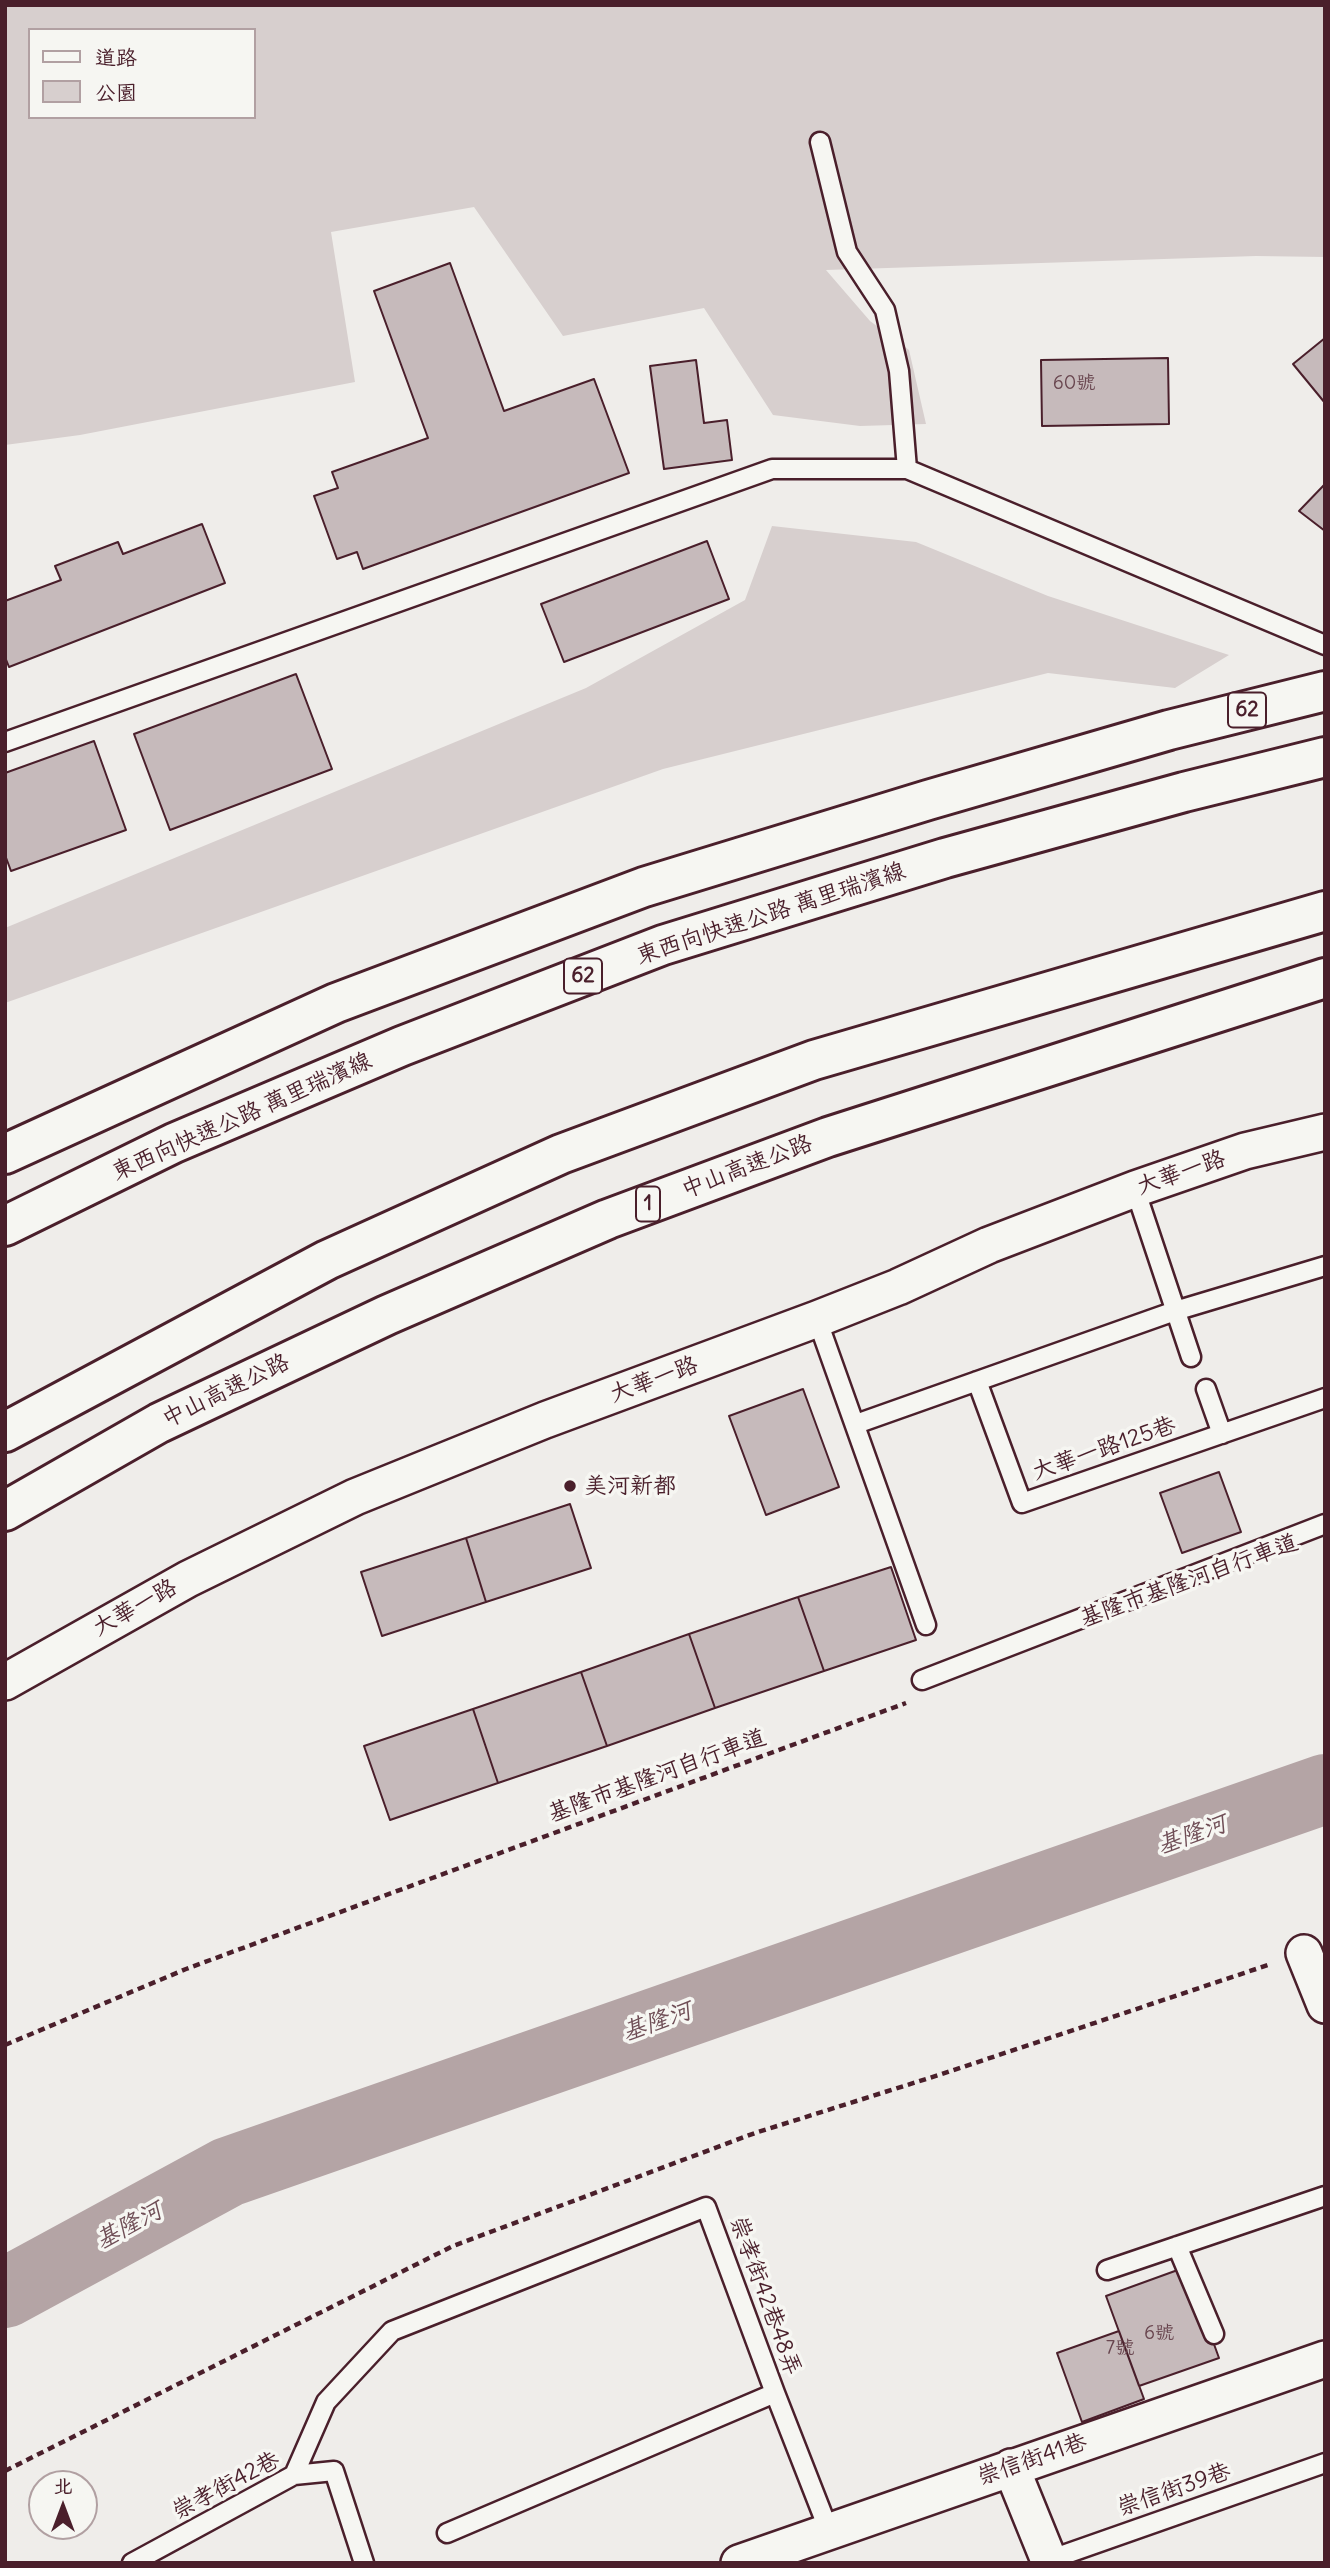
<!DOCTYPE html>
<meta charset="utf-8">
<style>
body{margin:0}
#map{position:relative;width:1330px;height:2568px;overflow:hidden;background:#efedea;font-family:Delius,"LXGW WenKai TC",sans-serif}
canvas{display:block}
.frame{position:absolute;inset:0;border:7px solid #4a1f2b;pointer-events:none}
.legend{position:absolute;left:28px;top:28px;width:228px;height:91px;box-sizing:border-box;background:#f6f6f2;border:2px solid #b1a0a2;margin:0;padding:9px 12px;list-style:none;font-size:21px;color:#4a1f2b}
.legend li{display:flex;align-items:center;gap:14px;height:35px}
.legend b{width:35px;border:2px solid #b1a0a2}
.north{position:absolute;left:28px;top:2470px;width:70px;height:70px;box-sizing:border-box;background:#f6f6f2;border:2px solid #b1a0a2;border-radius:50%;rotate:0deg;font-size:19px;font-weight:700;line-height:28px;text-align:center;color:#4a1f2b}
.north::after{content:'';display:block;margin:auto;width:24px;height:32px;background:#4a1f2b;clip-path:polygon(50% 0,100% 100%,50% 72%,0 100%)}
</style>
<div id="map">
<canvas width="1330" height="2568"></canvas>
<div class="frame"></div>
<ul class="legend">
<li><b style="height:9px;background:#f6f6f2"></b>道路</li>
<li><b style="height:19px;background:#d7cfce"></b>公園</li>
</ul>
<div class="north">北</div>
</div>
<script>
const ctx = document.querySelector('canvas').getContext('2d');
ctx.lineJoin = 'round';
function paint(path, color) { ctx.fillStyle = color; ctx.fill(path, 'evenodd'); }
const toPath = rows => new Path2D(rows.map(r => 'M' + r).join(''));
function stroke(path, color, width, dash) { ctx.strokeStyle = color; ctx.lineWidth = width; ctx.lineCap = dash ? 'butt' : 'round'; ctx.setLineDash(dash || []); ctx.stroke(path); }
function drawText(font, color, halo, rows, align = 'center') {
  ctx.font = font + ' Delius,"LXGW WenKai TC",sans-serif'; ctx.lineWidth = 7; ctx.setLineDash([]); ctx.textBaseline = 'middle'; ctx.strokeStyle = halo; ctx.fillStyle = color; for (const [text, x, y, turn = 0] of rows) {
    ctx.save(); ctx.translate(x, y); ctx.rotate((+turn || 0) * Math.PI / 180); ctx.textAlign = isNaN(turn) ? turn : align; if (halo) ctx.strokeText(text, 0, 0); ctx.fillText(text, 0, 0); ctx.restore();
  }
}
paint(toPath([
 [5,5,1325,5,1325,257,1256,256,826,270,870,321,909,350,926,424,860,426,773,415,704,308,563,336,474,207,331,232,355,382,80,435,5,445],
 [30,30,254,30,254,117,30,117],
 [772,526,916,542,1048,596,1229,655,1175,688,1048,673,663,769,5,1003,5,928,586,688,745,600]
]), '#d7cfce');
stroke(toPath([
 [5,2293,228,2172,1325,1789]
]), '#b4a4a5', 70);
const building = toPath([
 [450,263,504,411,594,379,629,473,363,569,357,552,337,559,314,496,338,488,332,472,428,438,374,291,450,263],
 [1325,338,1325,403,1293,364,1325,338],
 [1168,358,1169,424,1042,426,1041,360,1168,358],
 [696,360,704,423,727,420,732,460,664,469,650,366,696,360],
 [1325,484,1325,531,1299,511,1325,484],
 [202,524,225,583,9,667,5,657,5,601,61,580,55,566,118,542,123,554,202,524],
 [707,541,729,599,564,662,541,604,707,541],
 [296,674,332,769,170,830,134,734,296,674],
 [94,741,126,830,11,871,5,855,5,773,94,741],
 [803,1389,839,1487,766,1515,729,1416,803,1389],
 [1219,1472,1241,1532,1182,1553,1160,1493,1219,1472],
 [570,1504,591,1568,486,1602,466,1538,570,1504],
 [466,1538,486,1602,382,1636,361,1572,466,1538],
 [891,1567,916,1640,824,1671,798,1597,891,1567],
 [798,1597,824,1671,715,1708,689,1634,798,1597],
 [689,1634,715,1708,607,1746,581,1672,689,1634],
 [581,1672,607,1746,498,1783,473,1709,581,1672],
 [473,1709,498,1783,390,1820,364,1746,473,1709],
 [1186,2267,1219,2358,1139,2386,1106,2296,1186,2267],
 [1119,2331,1144,2399,1082,2422,1057,2353,1119,2331]
]);
paint(building, '#c6babb');
stroke(building, '#4a1f2b', 2);
const service = toPath([
 [820,142,847,252,885,310,899,371,907,469],
 [5,742,772,469,907,469,1325,645],
 [1135,1189,1191,1357],
 [817,1319,926,1625],
 [977,1381,1022,1503,1325,1398],
 [1206,1389,1222,1434],
 [856,1424,1175,1311,1325,1266],
 [922,1680,1325,1524],
 [1177,2246,1214,2334],
 [1107,2270,1325,2196],
 [294,2475,326,2402,392,2331,706,2207,775,2393,829,2531],
 [447,2533,775,2393],
 [1043,2562,1325,2463],
 [132,2563,294,2475,334,2471,364,2563]
]);
const minor = toPath([
 [5,1682,188,1579,355,1497,545,1420,817,1319,898,1287,989,1245,1135,1189,1245,1151,1325,1132],
 [1304,1953,1325,2005],
 [1011,2467,1050,2563],
 [739,2563,1325,2359]
]);
const trunk = toPath([
 [5,1154,336,1003,644,887,928,800,1169,730,1325,691],
 [5,1226,174,1143,402,1046,663,945,945,858,1184,792,1325,757]
]);
const motorway = toPath([
 [5,1432,327,1260,561,1154,814,1060,1325,911],
 [5,1511,159,1423,387,1315,608,1219,828,1137,1325,978]
]);
stroke(service, '#4a1f2b', 23);
stroke(minor, '#4a1f2b', 40);
stroke(trunk, '#4a1f2b', 44);
stroke(motorway, '#4a1f2b', 44);
stroke(toPath([
 [5,2045,186,1969,906,1703],
 [5,2471,453,2246,755,2133,942,2074,1271,1964]
]), '#4a1f2b', 4.5, [7, 5]);
stroke(service, '#f6f6f2', 18);
stroke(minor, '#f6f6f2', 35);
stroke(trunk, '#f6f6f2', 38);
stroke(motorway, '#f6f6f2', 38);
for (const [x, y, r, color] of [
 [570,1486,7,"#4a1f2b"]
]) { const dot = new Path2D(); dot.arc(x, y, r, 0, 2 * Math.PI); ctx.fillStyle = color; ctx.fill(dot); stroke(dot, '#f6f6f2', 2.5); }
drawText('19px', '#69464f', null, [
 ["60號",1074,384],
 ["6號",1159,2334],
 ["7號",1120,2349]
]);
for (const [x, y, w] of [
 [1247,710,38],
 [583,976,38],
 [648,1204,24]
]) { const box = new Path2D(); box.roundRect(x - w / 2, y - 17.5, w, 35, 5); ctx.fillStyle = '#f6f6f2'; ctx.fill(box); stroke(box, '#4a1f2b', 2); }
drawText('bold 21px', '#4a1f2b', null, [
 ["62",1247,710],
 ["62",583,976],
 ["1",648,1204]
]);
drawText('23px', '#4a1f2b', '#f6f6f2', [
 ["東西向快速公路 萬里瑞濱線",771,914,-18],
 ["東西向快速公路 萬里瑞濱線",242,1117,-24],
 ["中山高速公路",747,1167,-21],
 ["大華一路",1181,1173,-19],
 ["大華一路",654,1380,-20],
 ["中山高速公路",226,1391,-26],
 ["大華一路125巷",1104,1449,-19],
 ["基隆市基隆河自行車道",1189,1581,-20],
 ["大華一路",135,1608,-29],
 ["基隆市基隆河自行車道",657,1776,-20],
 ["崇孝街42巷48弄",765,2296,70],
 ["崇信街41巷",1032,2460,-19],
 ["崇孝街42巷",226,2486,-28],
 ["崇信街39巷",1174,2490,-19]
]);
drawText('23px', '#4a1f2b', '#f6f6f2', [
 ["美河新都",584,1486]
], 'left');
drawText('italic 24px', '#6f4e56', '#f6f6f2', [
 ["基隆河",1192,1835,-19],
 ["基隆河",657,2022,-19],
 ["基隆河",129,2226,-28]
]);
</script>
